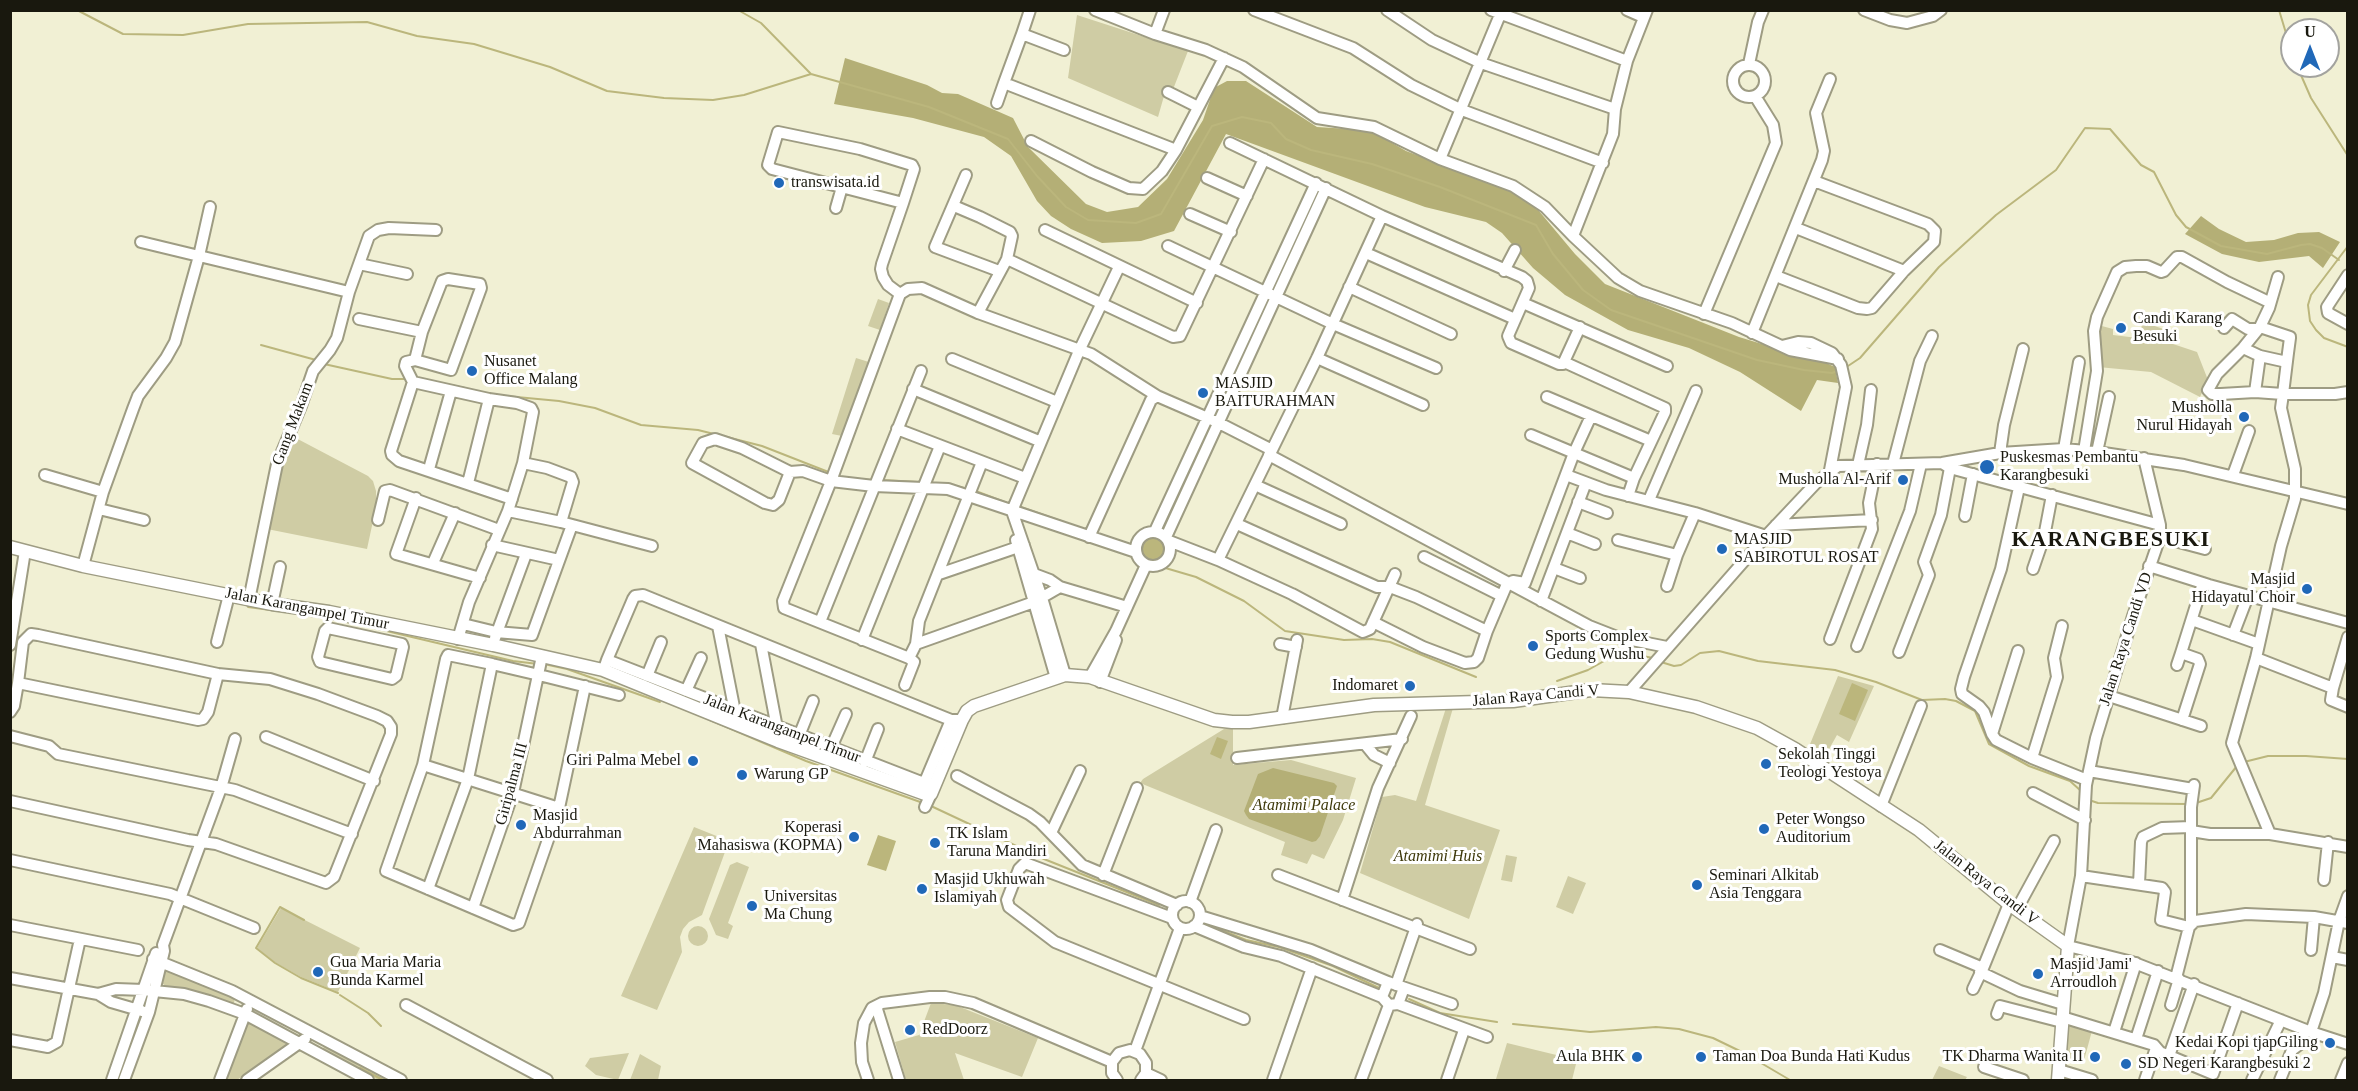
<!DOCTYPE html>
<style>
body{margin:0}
#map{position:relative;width:2358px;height:1091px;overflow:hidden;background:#f1f0d4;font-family:"Times New Roman",serif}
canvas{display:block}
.frame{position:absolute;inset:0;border:12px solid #19180e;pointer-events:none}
.north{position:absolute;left:2280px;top:18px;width:60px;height:60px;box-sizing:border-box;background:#fff;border:2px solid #a3a39f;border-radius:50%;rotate:0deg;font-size:16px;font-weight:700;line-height:24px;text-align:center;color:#19180e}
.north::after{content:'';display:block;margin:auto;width:21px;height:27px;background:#2068b8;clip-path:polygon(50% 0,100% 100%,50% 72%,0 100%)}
</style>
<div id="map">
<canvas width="2358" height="1091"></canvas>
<div class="frame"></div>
<div class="north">U</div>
</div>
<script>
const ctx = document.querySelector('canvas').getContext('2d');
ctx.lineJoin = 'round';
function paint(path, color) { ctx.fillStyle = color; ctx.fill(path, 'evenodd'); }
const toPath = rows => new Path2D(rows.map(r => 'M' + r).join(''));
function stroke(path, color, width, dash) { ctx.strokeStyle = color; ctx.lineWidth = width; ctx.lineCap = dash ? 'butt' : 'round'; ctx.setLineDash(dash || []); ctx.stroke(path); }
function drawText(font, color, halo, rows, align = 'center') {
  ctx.font = font + ' "Times New Roman",serif'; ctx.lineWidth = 6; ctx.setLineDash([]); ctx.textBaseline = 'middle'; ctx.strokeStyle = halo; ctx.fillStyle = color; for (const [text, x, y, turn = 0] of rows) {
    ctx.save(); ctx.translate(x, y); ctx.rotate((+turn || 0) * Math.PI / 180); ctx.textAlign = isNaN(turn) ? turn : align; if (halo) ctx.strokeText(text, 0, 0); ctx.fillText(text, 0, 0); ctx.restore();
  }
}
paint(toPath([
 [1077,15,1188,51,1172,92,1166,89,1158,117,1068,78],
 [878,299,889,303,880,330,868,326],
 [2143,322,2175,333,2173,344,2197,352,2208,380,2200,397,2151,372,2098,367,2098,325,2113,329,2113,335,2138,338],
 [856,358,872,363,842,436,832,434],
 [292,436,368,476,373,481,376,491,376,507,367,549,267,529,274,479],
 [1838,676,1874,686,1849,742,1837,735,1824,758,1808,749],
 [1446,708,1453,708,1425,805,1500,830,1469,919,1360,873,1382,797,1395,795,1416,801],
 [1224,729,1233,729,1233,765,1291,760,1356,778,1343,820,1324,859,1312,854,1307,864,1281,855,1285,842,1140,783,1143,779],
 [694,827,729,841,702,915,689,922,683,929,680,937,682,952,657,1010,621,996],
 [1506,855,1517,857,1512,882,1501,880],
 [737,862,749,867,728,923,733,926,728,939,716,935,709,919,730,865],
 [1568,876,1586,883,1573,914,1556,907],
 [281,908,360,948,338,992,301,977,276,963,257,948],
 '688 936a10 10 0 1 1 20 0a10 10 0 1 1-20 0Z',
 [168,969,235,997,234,1003,230,1003,194,991,166,986,163,984,164,971],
 [931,1003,955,1005,1038,1038,1022,1077,955,1053,964,1080,906,1080,895,1042,919,1035],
 [2065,1019,2093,1027,2083,1064,2064,1058],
 [249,1023,254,1023,285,1039,286,1045,237,1080,225,1080,246,1026],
 [1507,1043,1577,1060,1572,1080,1496,1079],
 [324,1046,327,1046,392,1080,378,1080,326,1052,323,1049],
 [629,1053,618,1080,596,1075,585,1066,590,1058],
 [640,1054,661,1066,658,1080,630,1080],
 [1939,1066,1967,1077,1965,1080,1932,1080]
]), '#cfcca4');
paint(toPath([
 [845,58,927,85,942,93,958,94,1013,118,1028,147,1086,204,1107,212,1138,207,1167,179,1203,120,1214,88,1227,81,1246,81,1317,127,1365,130,1375,133,1406,151,1503,187,1519,196,1539,211,1575,254,1605,284,1739,337,1814,360,1824,362,1835,367,1838,383,1817,380,1801,411,1740,372,1689,348,1628,330,1565,295,1533,268,1502,233,1486,222,1425,207,1226,134,1174,231,1141,241,1102,243,1071,229,1051,216,1037,201,1011,156,984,137,913,118,834,104],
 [2201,216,2219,229,2246,242,2274,240,2298,233,2319,232,2340,242,2323,268,2309,256,2259,262,2222,254,2185,234],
 [1273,768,1334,783,1337,786,1320,836,1316,841,1312,842,1249,819,1246,815,1244,811,1258,774]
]), '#b4af76');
paint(toPath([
 [1153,535,1162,538,1167,549,1164,557,1156,562,1144,558,1140,550,1142,541],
 [1852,683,1868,690,1855,721,1839,714],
 [1217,737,1228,741,1221,759,1210,754],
 [878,835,896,841,886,871,867,865]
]), '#bbb67c');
stroke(toPath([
 [77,10,123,34,183,35,248,24,367,22,417,36,474,44,550,67,607,91,664,98,713,100,744,95,811,74],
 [738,10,761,23,811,74,929,107,1008,139,1037,176,1066,207,1088,220,1136,223,1161,214,1212,126,1242,117,1271,123,1286,139,1311,150,1372,164,1440,187,1536,225,1553,254,1583,290,1611,310,1757,360,1804,370,1832,373,1840,370],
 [2279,10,2292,53],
 [2297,66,2311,98,2348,156],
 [2348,246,2311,295,2308,305,2310,321,2316,330,2324,338,2348,347],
 [261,345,316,360],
 [324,364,392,379,406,379],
 [1845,368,1860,358,1939,267,1996,215,2056,170,2085,128,2110,129,2141,165,2154,172,2176,215,2186,227,2221,246,2267,254,2301,245,2310,244,2322,248,2339,260],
 [421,379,465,388],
 [506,396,559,401,595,408,641,425,698,430,718,435],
 [723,436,762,446,831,473],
 [854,479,872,480],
 [881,480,920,482],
 [956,486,968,489],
 [973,490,1010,504],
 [1018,506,1064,522],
 [1162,567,1196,577,1244,601,1285,631,1344,640,1372,639,1390,642,1476,677],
 [248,607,278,611],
 [343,621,352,623],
 [374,628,513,661,538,664],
 [1661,662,1674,666,1681,665,1700,653,1719,651,1758,661,1835,670,1876,682,1922,700,1945,699,1956,701,1975,711,1989,744,2029,766,2070,781,2081,791],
 [544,664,567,669,660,702],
 [1557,681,1588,670,1613,656,1632,654,1653,658],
 [710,720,806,761,923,803],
 [2244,762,2268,756,2306,756,2348,759],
 [2089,800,2098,803,2187,804],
 [2196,803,2211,798,2237,766],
 [931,806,1044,859,1159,905],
 [304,920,280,907,256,948,275,963,301,978,338,993],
 [1204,923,1246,940,1279,947,1333,966,1379,988],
 [340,995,368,1013,381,1026],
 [1409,999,1440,1013,1497,1022],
 [1513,1024,1590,1032,1656,1027,1679,1029,1713,1038,1744,1053,1790,1080],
 [360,1068,383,1080]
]), '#bbb67c', 2);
const minor = toPath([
 [1030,10,1022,34,1064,50],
 [1095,10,1155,34,1206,50,1243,67,1317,118,1374,127,1440,159,1513,186,1545,207,1573,236,1618,278,1640,291,1732,323,1790,350,1838,359],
 [1254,10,1353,48,1411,85,1462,110,1603,163],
 [1387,10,1432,40,1481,63,1615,109],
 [1491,10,1627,61],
 [1627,10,1643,17],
 [1864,10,1890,20,1907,23,1933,16,1941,10],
 [1022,34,1004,83,1176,150],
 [1155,34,1164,10],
 [1749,64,1758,22,1763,10],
 '1733 81a16 16 0 1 1 32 0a16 16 0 1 1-32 0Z',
 [1168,92,1198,107],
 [997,103,1004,83],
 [1031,141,1092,172,1129,188,1143,189,1162,171,1176,150,1224,58],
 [1230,143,1382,216,1522,277,1527,281,1529,288,1508,336,1511,343,1559,364,1563,364,1580,327],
 [1440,159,1502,10],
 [966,175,935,247,999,271],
 [1207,178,1247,196],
 [954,206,980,217,1010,232,1012,236,1007,259,978,313],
 [836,208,842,187],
 [1190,214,1231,232],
 [1796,228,1904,271],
 [1045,230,1197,303],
 [1573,236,1613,134,1615,109,1627,61,1647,10],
 [141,242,199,256,210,207],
 [1168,246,1333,324,1436,368],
 [1366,253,1515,319],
 [1007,259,1173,337,1180,336,1264,159],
 [359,264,407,274],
 [1504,271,1515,250],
 [2348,275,2327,307,2328,313,2348,324],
 [1776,276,1858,308,1867,309,1872,308,1904,271,1934,242,1935,231,1928,224,1814,181],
 [1349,287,1451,334],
 [900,294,888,285,883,277,881,269,882,264,903,203,914,169,912,165,860,149,778,132,768,165,772,169,903,203],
 [1523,303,1667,366],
 [1704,314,1776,143,1773,125,1755,96],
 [359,319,422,332],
 [2260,327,2269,308,2278,277],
 [2224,328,2232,319,2248,329,2258,329],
 [1752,333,1822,160,1824,151,1816,113,1830,79],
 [1782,346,1798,342,1811,343,1832,353,1841,365,1846,387,1830,470],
 [2243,348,2260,356,2287,362],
 [1317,358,1423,405],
 [952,359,1057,402],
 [415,360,422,332,442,281,448,279,480,284,481,288,451,370,415,360,406,362,405,366,413,382,391,451,392,455,399,461,512,499],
 [1564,362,1665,408,1665,412,1634,478,1628,496],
 [413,382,489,399,517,403,531,408,533,412,523,463,508,511,469,602,458,639],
 [913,389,1039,441],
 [2255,392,2260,356],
 [2348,392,2335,394,2283,394,2255,392,2221,394,2212,394,2208,390,2217,374,2243,348,2260,327,2290,337,2290,338,2288,353,2283,394,2281,408,2295,469,2295,499,2281,546,2256,658,2232,743,2270,834,2348,847],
 [1547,397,1651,441],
 [897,429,1025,478],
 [1531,435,1634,478],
 [2064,449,2079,362],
 [2084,451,2097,371,2094,331,2097,317,2117,272,2125,267,2136,266,2147,266,2161,272,2164,271,2177,257,2182,257,2227,282,2269,302],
 [2097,452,2109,397],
 [2000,453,2004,425,2023,349],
 [1269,455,1589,626,1617,637,1667,647],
 [2144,458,2160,525,2160,537,2133,616,2096,738,2086,785,2081,876,2068,946,2132,962,2311,1032,2348,1044],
 [523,463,547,468,571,477,573,482,561,522],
 [1942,463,1950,468,2160,525],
 [1893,464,1920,361,1932,336],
 [1858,465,1867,425,1871,390],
 [429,469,451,391],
 [790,472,779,500,773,505,765,503,692,463,703,443,715,439,742,448,790,472,803,471,831,481,874,486,948,489,1136,552],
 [45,475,103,492],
 [1566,475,1606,490,1695,513,1677,555,1667,586],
 [2233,475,2249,431],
 [468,483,489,399],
 [1255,485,1341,524],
 [2018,492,2001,569,1964,677,1961,689,1962,694,1979,706,1984,712,1992,734,1996,740,2032,758,2087,780],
 [416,498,396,554,480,578],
 [1649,500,1696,391],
 [1578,502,1607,513],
 [99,509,144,520],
 [508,511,561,522,652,546],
 [1695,513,1766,536],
 [1965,516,1973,474],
 [378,520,385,491,390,490,499,530],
 [1237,524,1377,587,1390,587,1416,597,1487,631],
 [1776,525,1872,520],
 [1155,531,1316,183],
 '1136 549a17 17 0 1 1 34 0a17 17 0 1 1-34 0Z',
 [1567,533,1595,544],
 [1089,537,1151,400,1157,396],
 [1166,537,1326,188],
 [2160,537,2205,549],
 [1016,540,1056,678],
 [1618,540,1677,555],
 [1169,541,1218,560,1292,594,1363,632,1370,629,1395,574],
 [492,545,559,560],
 [1424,557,1502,596],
 [1218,560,1317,358,1382,216],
 [433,563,455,513],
 [83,566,103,492,133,409,138,396,166,358,175,342,199,256,349,292],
 [2149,566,2209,585,2348,623],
 [1554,568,1580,578],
 [2033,569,2044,537,2052,495],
 [939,574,1024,545],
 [1034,574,1050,580,1060,587,1127,607],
 [1060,587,1034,602,916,644,909,658,784,608,783,601,831,481,900,294,908,289,922,288,978,313,1091,354,1157,396,1217,422,1272,450],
 [249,600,277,464,301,406,313,371,330,350,337,338,349,292,369,236,378,230,389,228,436,230],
 [1541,601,1585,485],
 [272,604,280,567],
 [2192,620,2259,644],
 [820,622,921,371],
 [1373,622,1423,647,1465,663,1474,662,1478,658,1487,631,1507,584,1513,581,1525,583,1574,453,1591,416],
 [463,624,496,632,532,635,572,525],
 [718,626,735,712,733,717],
 [328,628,402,644,403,647,396,676,392,679,320,662,318,657,325,631,328,628],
 [2233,635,2248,596],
 [495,638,526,554],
 [1830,639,1872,529,1869,503,1877,464],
 [862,640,940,446],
 [217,642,229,595],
 [761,644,777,728,775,732],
 [916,644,919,621,982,462],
 [1280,644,1296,647],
 [10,645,25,551],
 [1857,646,1910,511,1921,464],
 [1899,652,1929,575,1924,562,1941,515,1950,468],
 [2256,658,2333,688,2331,700,2348,707],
 [607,660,633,599,635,596,643,595,941,716,951,720,962,720],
 [2177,665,2181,653],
 [605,666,607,660,934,787],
 [1065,675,1042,598,1012,511,1079,351,1119,267],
 [647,676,661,642],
 [1090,677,1116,631,1146,565],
 [1100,682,1116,640],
 [18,683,198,720,203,719,208,712,218,674],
 [905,685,914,662,909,658],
 [585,686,559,808,519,923,513,925,386,871,423,765,446,659,448,655,492,664,539,675,619,695],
 [2333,688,2348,637],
 [686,691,701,658],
 [1629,692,1766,536,1816,483,1838,466,1942,463,2000,453,2064,449,2097,452,2184,465,2348,504],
 [2109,696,2201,726],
 [10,712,14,706,18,683,23,642,31,634,38,635,218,674,270,679,318,694,377,716,387,721,391,727,391,734,334,877,326,883,216,844,188,840,10,801],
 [1282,718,1297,640],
 [2182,720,2200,664,2198,659,2181,653,2203,583],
 [1992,734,2018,651],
 [10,736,49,746,58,754,235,790,352,834],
 [799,736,813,701],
 [266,737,374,781],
 [1365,744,1374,755,1390,763],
 [831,748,846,714],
 [1237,758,1402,739],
 [2032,758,2057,677,2054,658,2062,626],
 [865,762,878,729],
 [423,765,559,808],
 [2089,771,2193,789],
 [957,776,1029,814,1040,822,1082,865,1177,905],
 [924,784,951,720],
 [2033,793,2085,820],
 [1881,806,1921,706],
 [925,807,931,794],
 [2191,831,2210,834,2270,834],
 [1051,833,1080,771],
 [10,860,170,894,254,928],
 [1103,875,1137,788],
 [1278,875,1470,949],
 [2081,876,2162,888,2165,892,2161,920,2189,927],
 [2324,880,2328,842],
 [2139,884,2141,842,2143,837,2162,828,2191,827],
 [428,889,468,779,492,664],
 [1342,900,1378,788,1411,716],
 '1172 915a14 14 0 1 1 28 0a14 14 0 1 1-28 0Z',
 [1190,902,1216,830],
 [473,908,513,793,542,656],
 [2017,909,2054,841],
 [1200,916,1311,950,1388,982],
 [1172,918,1025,863,1019,869,1007,900,1009,907,1055,942,1244,1019],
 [2191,924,2191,807,2194,785],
 [10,925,138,950],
 [1194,926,1244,947,1281,956,1382,997],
 [1940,950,1983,968,2009,904],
 [2311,950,2314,917],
 [2332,957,2348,960],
 [153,959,232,991,401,1080],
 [1980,972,2020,991,2063,1004],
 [10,978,98,994,116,989,144,990,184,994,209,1001,245,1014,368,1080],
 [2176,978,2189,927,2195,921,2246,914,2314,917,2348,923],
 [1396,985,1417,924],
 [1404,988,1398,1004,1389,1005,1382,997,1388,982,1452,1004],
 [1973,989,1983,968],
 [98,994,111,1002,142,1011],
 [1398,1004,1487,1037],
 [406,1005,547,1080],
 [2171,1005,2179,979],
 [876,1006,899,1080],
 [1997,1014,2000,1006,2062,1022],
 [2062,1017,2154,1045,2160,1052,2213,1074,2238,1003],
 [2114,1032,2136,963],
 [2311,1032,2324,993,2339,921,2348,896],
 [2136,1039,2158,971],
 [10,1040,48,1047,57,1042,80,939],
 [1135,1051,1180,928],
 [2169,1056,2194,984],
 [1984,1067,2023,1080],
 [2059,1070,2092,1080],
 [1146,1073,1161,1080],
 [112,1080,156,953],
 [124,1080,149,1012,164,951,163,945,221,788,235,739],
 [220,1080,247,1009],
 [247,1080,305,1039],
 [868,1080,862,1062,861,1043,864,1023,872,1008,882,1003,930,997,945,997,973,1003,1112,1062],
 [1117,1080,1112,1073,1112,1062,1119,1053,1130,1050,1140,1054,1146,1063,1146,1073,1141,1080],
 [1273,1080,1312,968],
 [1361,1080,1389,1005],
 [1447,1080,1464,1030],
 [2145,1080,2156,1048],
 [2252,1080,2281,1020],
 [2280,1080,2292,1050,2300,1044,2305,1030],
 [2341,1080,2348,1063]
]);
const tertiary = toPath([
 [10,547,83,566,272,604,329,612,493,645,603,670,778,741,928,795,931,794,962,720,967,711,974,706,1065,675,1090,677,1214,720,1232,722,1249,722,1374,705,1513,701,1591,690,1629,692,1696,707,1757,728,1795,749,1919,830,2009,904,2068,946,2058,1080]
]);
stroke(minor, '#9e9c83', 14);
stroke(tertiary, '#9e9c83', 15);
stroke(minor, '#fff', 10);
stroke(tertiary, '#fff', 12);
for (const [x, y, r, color] of [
 [779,183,6,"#2068b8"],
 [2121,328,6,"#2068b8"],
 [472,371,6,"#2068b8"],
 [1203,393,6,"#2068b8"],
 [2244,417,6,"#2068b8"],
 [1987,467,8,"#2068b8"],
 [1903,480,6,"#2068b8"],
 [1722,549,6,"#2068b8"],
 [2307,589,6,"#2068b8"],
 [1533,646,6,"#2068b8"],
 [1410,686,6,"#2068b8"],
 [693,761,6,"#2068b8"],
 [1766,764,6,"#2068b8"],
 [742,775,6,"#2068b8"],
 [521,825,6,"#2068b8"],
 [1764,829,6,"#2068b8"],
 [854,837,6,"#2068b8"],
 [935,843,6,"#2068b8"],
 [1697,885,6,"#2068b8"],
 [922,889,6,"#2068b8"],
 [752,906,6,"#2068b8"],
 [318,972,6,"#2068b8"],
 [2038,974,6,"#2068b8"],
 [910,1030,6,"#2068b8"],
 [2330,1043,6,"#2068b8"],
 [1637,1057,6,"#2068b8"],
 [1701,1057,6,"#2068b8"],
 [2095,1057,6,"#2068b8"],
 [2126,1064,6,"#2068b8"]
]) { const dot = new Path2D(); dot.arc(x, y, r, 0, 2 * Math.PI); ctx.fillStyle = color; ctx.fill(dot); stroke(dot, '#fff', 2); }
drawText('16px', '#19180e', '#fff', [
 ["transwisata.id",791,183],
 ["Candi Karang",2133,319],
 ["Besuki",2133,337],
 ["Nusanet",484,362],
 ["Office Malang",484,380],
 ["MASJID",1215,384],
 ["BAITURAHMAN",1215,402],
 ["Musholla",2232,408,"right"],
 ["Nurul Hidayah",2232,426,"right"],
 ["Puskesmas Pembantu",2000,458],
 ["Karangbesuki",2000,476],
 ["Musholla Al-Arif",1891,480,"right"],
 ["MASJID",1734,540],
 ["SABIROTUL ROSAT",1734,558],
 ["Masjid",2295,580,"right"],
 ["Hidayatul Choir",2295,598,"right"],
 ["Sports Complex",1545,637],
 ["Gedung Wushu",1545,655],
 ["Indomaret",1398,686,"right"],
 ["Sekolah Tinggi",1778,755],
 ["Teologi Yestoya",1778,773],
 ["Giri Palma Mebel",681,761,"right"],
 ["Warung GP",754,775],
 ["Masjid",533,816],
 ["Abdurrahman",533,834],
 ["Peter Wongso",1776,820],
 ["Auditorium",1776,838],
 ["Koperasi",842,828,"right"],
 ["Mahasiswa (KOPMA)",842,846,"right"],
 ["TK Islam",947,834],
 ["Taruna Mandiri",947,852],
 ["Seminari Alkitab",1709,876],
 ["Asia Tenggara",1709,894],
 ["Masjid Ukhuwah",934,880],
 ["Islamiyah",934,898],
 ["Universitas",764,897],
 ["Ma Chung",764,915],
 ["Gua Maria Maria",330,963],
 ["Bunda Karmel",330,981],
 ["Masjid Jami'",2050,965],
 ["Arroudloh",2050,983],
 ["RedDoorz",922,1030],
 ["Kedai Kopi tjapGiling",2318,1043,"right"],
 ["Aula BHK",1625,1057,"right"],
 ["Taman Doa Bunda Hati Kudus",1713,1057],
 ["TK Dharma Wanita II",2083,1057,"right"],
 ["SD Negeri Karangbesuki 2",2138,1064]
], 'left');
drawText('16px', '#19180e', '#fff', [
 ["Gang Makam",293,424,-69],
 ["Jalan Karangampel Timur",307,609,11],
 ["Jalan Raya Candi VD",2126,639,-72],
 ["Jalan Raya Candi V",1536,696,-5],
 ["Jalan Karangampel Timur",782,729,21],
 ["Giripalma III",512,784,-75],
 ["Jalan Raya Candi V",1986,883,38]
]);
drawText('italic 16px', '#3f3a0c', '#fff', [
 ["Atamimi Palace",1304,806],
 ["Atamimi Huis",1438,857]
]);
ctx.letterSpacing = '1.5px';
drawText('bold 22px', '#19180e', '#fff', [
 ["KARANGBESUKI",2111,540]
]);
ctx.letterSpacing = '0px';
</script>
